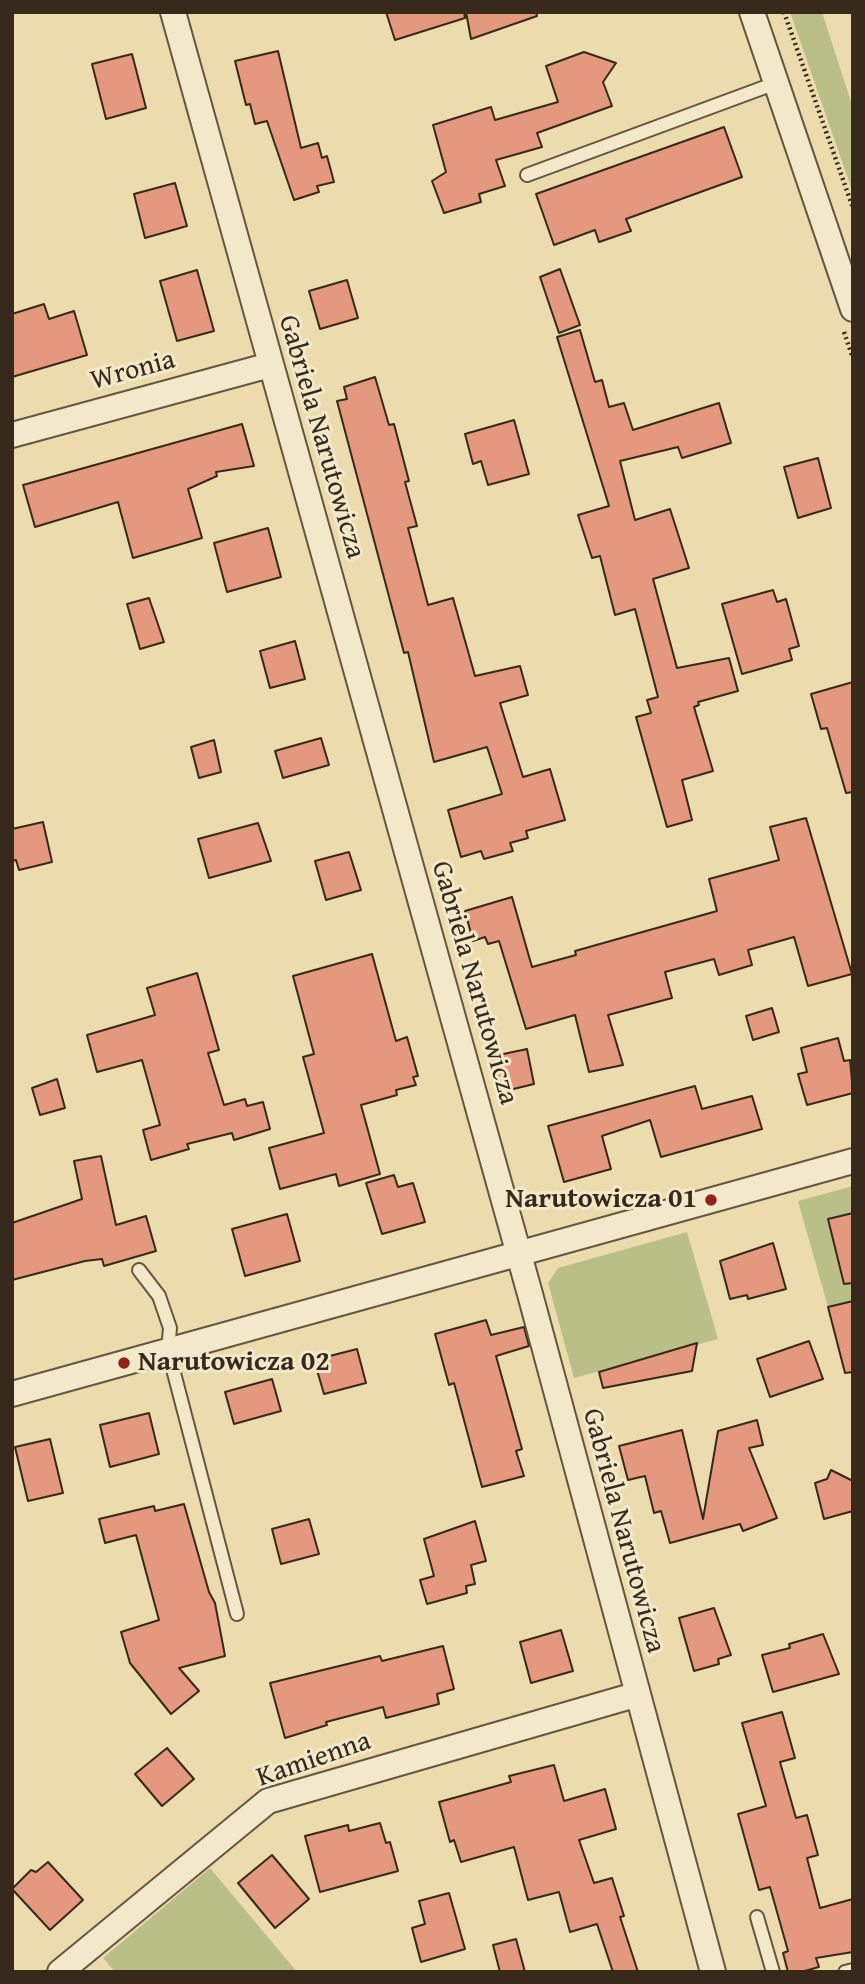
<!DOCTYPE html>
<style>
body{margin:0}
#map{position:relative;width:865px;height:1984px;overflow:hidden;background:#ecdbad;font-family:"Gentium Book Plus",serif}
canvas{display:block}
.frame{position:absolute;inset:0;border:14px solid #37291b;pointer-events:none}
</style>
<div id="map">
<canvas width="865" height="1984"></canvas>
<div class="frame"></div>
</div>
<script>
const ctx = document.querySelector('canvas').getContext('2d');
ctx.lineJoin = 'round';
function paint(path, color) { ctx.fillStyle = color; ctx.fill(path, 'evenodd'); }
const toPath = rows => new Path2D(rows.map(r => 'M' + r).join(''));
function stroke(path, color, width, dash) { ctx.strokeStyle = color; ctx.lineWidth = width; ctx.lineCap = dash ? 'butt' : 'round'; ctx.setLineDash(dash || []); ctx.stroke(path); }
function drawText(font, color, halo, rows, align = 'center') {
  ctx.font = font + ' "Gentium Book Plus",serif'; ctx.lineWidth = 6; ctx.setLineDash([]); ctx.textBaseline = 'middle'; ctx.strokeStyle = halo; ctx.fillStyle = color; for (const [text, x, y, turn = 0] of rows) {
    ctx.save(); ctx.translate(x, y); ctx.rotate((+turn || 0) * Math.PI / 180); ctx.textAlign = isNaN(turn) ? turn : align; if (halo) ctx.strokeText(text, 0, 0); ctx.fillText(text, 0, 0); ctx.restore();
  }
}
paint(toPath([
 [790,12,822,12,853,108,853,193],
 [853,1186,853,1300,828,1307,798,1201],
 [687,1232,718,1339,574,1378,548,1283,558,1268],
 [210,1868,297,1972,115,1972,103,1958]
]), '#babf88');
const building = toPath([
 [386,12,464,12,465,18,395,40,386,12],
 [466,12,536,12,537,16,471,39,466,12],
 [278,51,301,148,318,143,322,158,327,156,334,182,317,186,319,192,294,200,267,121,255,124,250,104,246,105,235,61,278,51],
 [584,52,616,63,603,82,612,106,537,133,542,147,496,160,505,186,479,194,481,202,444,213,432,181,446,172,433,125,491,107,495,120,558,102,546,66,584,52],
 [132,54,146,108,106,119,92,64,132,54],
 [724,127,742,177,626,219,631,231,599,242,595,230,554,245,536,194,724,127],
 [175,183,187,226,145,238,134,194,175,183],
 [560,269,580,325,559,333,540,277,560,269],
 [197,270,214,331,177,341,160,281,197,270],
 [347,280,358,318,320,329,309,291,347,280],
 [44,304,49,319,74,311,87,355,12,377,12,314,44,304],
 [580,330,595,382,602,380,609,407,624,403,633,430,719,403,731,443,682,458,678,447,620,461,635,520,670,509,689,568,653,579,677,668,729,658,738,691,698,702,699,705,694,707,713,771,682,780,692,820,667,827,636,717,651,713,647,700,658,697,635,609,615,615,600,556,592,558,578,515,609,506,557,337,580,330],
 [375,377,389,425,394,424,409,481,405,482,417,526,408,528,428,605,453,598,475,676,520,666,528,695,500,703,523,777,550,769,565,820,526,831,528,838,510,843,513,851,484,859,481,851,461,857,448,810,502,794,487,747,434,762,408,652,404,653,337,401,347,399,344,387,375,377],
 [514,420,529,474,488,485,481,461,473,464,465,434,514,420],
 [242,424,254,466,216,472,217,476,188,489,202,538,133,558,118,502,35,527,23,485,242,424],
 [818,458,831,508,798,518,784,467,818,458],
 [268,528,281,577,227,592,214,543,268,528],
 [773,590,777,602,786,599,799,646,789,649,792,660,742,674,722,604,773,590],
 [149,598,164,642,140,649,127,604,149,598],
 [295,641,305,679,270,688,260,651,295,641],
 [853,682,853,792,846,793,827,728,821,729,811,694,853,682],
 [321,738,329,765,283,778,275,751,321,738],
 [214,740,221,772,199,778,191,747,214,740],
 [806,818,852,974,808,986,794,937,748,950,752,965,719,975,714,959,665,972,672,998,608,1015,623,1065,589,1072,575,1015,526,1029,499,941,488,944,485,937,473,941,465,911,512,897,532,967,576,955,575,951,717,911,709,879,779,860,770,827,806,818],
 [43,822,52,862,19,870,16,860,12,861,12,829,43,822],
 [258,823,271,861,209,878,198,839,258,823],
 [349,852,361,890,326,900,315,861,349,852],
 [372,954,396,1041,407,1037,418,1076,413,1077,416,1085,396,1090,397,1095,361,1105,380,1174,339,1186,336,1174,280,1189,269,1148,324,1133,303,1057,314,1054,293,976,372,954],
 [197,973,219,1050,208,1053,224,1105,245,1099,247,1106,263,1102,270,1129,234,1140,232,1133,187,1144,189,1149,151,1160,143,1130,160,1125,142,1060,97,1072,87,1035,155,1015,147,988,197,973],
 [772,1008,779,1032,753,1040,746,1016,772,1008],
 [838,1038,844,1061,850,1060,853,1093,807,1105,798,1074,807,1072,801,1048,838,1038],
 [527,1049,534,1084,497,1093,489,1057,527,1049],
 [57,1079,65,1108,40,1115,32,1088,57,1079],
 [695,1086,702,1109,752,1096,762,1129,661,1157,650,1120,602,1136,611,1169,564,1182,548,1126,695,1086],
 [101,1156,116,1225,146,1216,156,1251,104,1266,102,1259,85,1261,12,1280,12,1223,82,1199,74,1161,101,1156],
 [394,1175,398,1187,413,1183,425,1222,382,1234,366,1183,394,1175],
 [853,1213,853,1283,844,1284,828,1219,853,1213],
 [287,1214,300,1261,245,1276,232,1229,287,1214],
 [773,1243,786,1289,748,1299,747,1295,730,1299,720,1261,773,1243],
 [853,1301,853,1372,845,1373,828,1307,853,1301],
 [486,1320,491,1335,524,1327,529,1346,496,1356,522,1449,516,1451,524,1476,482,1487,454,1383,449,1385,435,1334,486,1320],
 [809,1341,823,1379,770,1397,757,1359,809,1341],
 [697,1343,692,1371,603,1388,599,1372,697,1343],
 [357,1349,366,1383,324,1394,314,1360,357,1349],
 [272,1379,281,1411,234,1424,225,1392,272,1379],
 [149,1413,159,1454,110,1467,100,1425,149,1413],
 [757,1420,763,1445,749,1448,777,1518,743,1531,740,1524,670,1543,661,1511,654,1513,645,1476,628,1480,619,1446,682,1430,703,1519,718,1431,757,1420],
 [50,1439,63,1493,28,1501,15,1447,50,1439],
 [831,1470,853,1481,853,1511,824,1519,815,1483,827,1479,831,1470],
 [184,1504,209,1592,215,1603,225,1656,179,1668,199,1691,171,1714,130,1663,121,1632,159,1620,136,1535,105,1543,99,1519,154,1506,155,1511,184,1504],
 [309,1519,319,1554,281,1564,272,1529,309,1519],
 [475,1521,486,1561,471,1565,475,1584,466,1586,467,1593,427,1604,420,1580,434,1576,424,1539,475,1521],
 [714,1608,731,1655,718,1659,719,1664,694,1671,679,1618,714,1608],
 [561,1630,573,1671,531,1683,520,1642,561,1630],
 [823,1634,839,1674,773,1692,762,1655,790,1648,789,1644,823,1634],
 [443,1646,454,1689,437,1694,439,1704,386,1718,383,1707,326,1722,327,1725,285,1738,270,1683,380,1656,382,1661,443,1646],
 [782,1712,795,1758,780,1762,796,1818,807,1815,818,1855,807,1858,820,1908,853,1899,853,1952,816,1958,819,1967,801,1972,788,1972,783,1953,788,1951,770,1887,759,1890,738,1814,766,1806,742,1723,782,1712],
 [167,1748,194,1779,162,1806,135,1774,167,1748],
 [554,1765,564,1801,605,1789,616,1829,579,1840,594,1883,612,1878,624,1916,620,1917,638,1972,613,1972,597,1924,570,1932,559,1892,528,1900,514,1847,461,1862,454,1840,450,1842,439,1802,511,1782,509,1776,554,1765],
 [380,1823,386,1843,390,1842,398,1871,320,1892,305,1836,348,1825,349,1831,380,1823],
 [272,1855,309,1899,275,1928,238,1883,272,1855],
 [48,1862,83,1900,50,1930,12,1889,31,1870,36,1872,48,1862],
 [449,1893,465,1949,421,1962,412,1928,425,1924,419,1901,449,1893],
 [516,1939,525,1972,500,1972,493,1945,516,1939]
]);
paint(building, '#e4987d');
stroke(building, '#37291b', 2);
const lane = toPath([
 [527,175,776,83],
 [139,1270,159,1296,170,1328,168,1350,237,1614],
 [757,1917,773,1972],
 [845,1972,853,1970]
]);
const street = toPath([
 [173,12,530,1294,713,1972],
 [752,12,853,309],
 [12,435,270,365],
 [12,1394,853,1161],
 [60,1972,268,1801,635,1695]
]);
stroke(lane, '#645640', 16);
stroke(street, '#645640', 28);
stroke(toPath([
 [784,12,853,208],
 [844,332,853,358]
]), '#37291b', 4.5, [2, 3.5]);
stroke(lane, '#f3e8ca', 12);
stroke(street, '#f3e8ca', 24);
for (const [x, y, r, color] of [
 [711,1200,7,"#8f2418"],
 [124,1363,7,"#8f2418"]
]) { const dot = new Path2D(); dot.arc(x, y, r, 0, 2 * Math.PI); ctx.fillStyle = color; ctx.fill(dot); stroke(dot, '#f3e8ca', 2.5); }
drawText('28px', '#37291b', '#f3e8ca', [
 ["Wronia",133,371,-15],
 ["Gabriela Narutowicza",321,437,74],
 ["Gabriela Narutowicza",474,983,74],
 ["Gabriela Narutowicza",623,1531,75],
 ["Kamienna",314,1760,-19]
]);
drawText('bold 28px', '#37291b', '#f3e8ca', [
 ["Narutowicza 01",697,1200],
 ["Narutowicza 02",138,1363,"left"]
], 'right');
</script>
